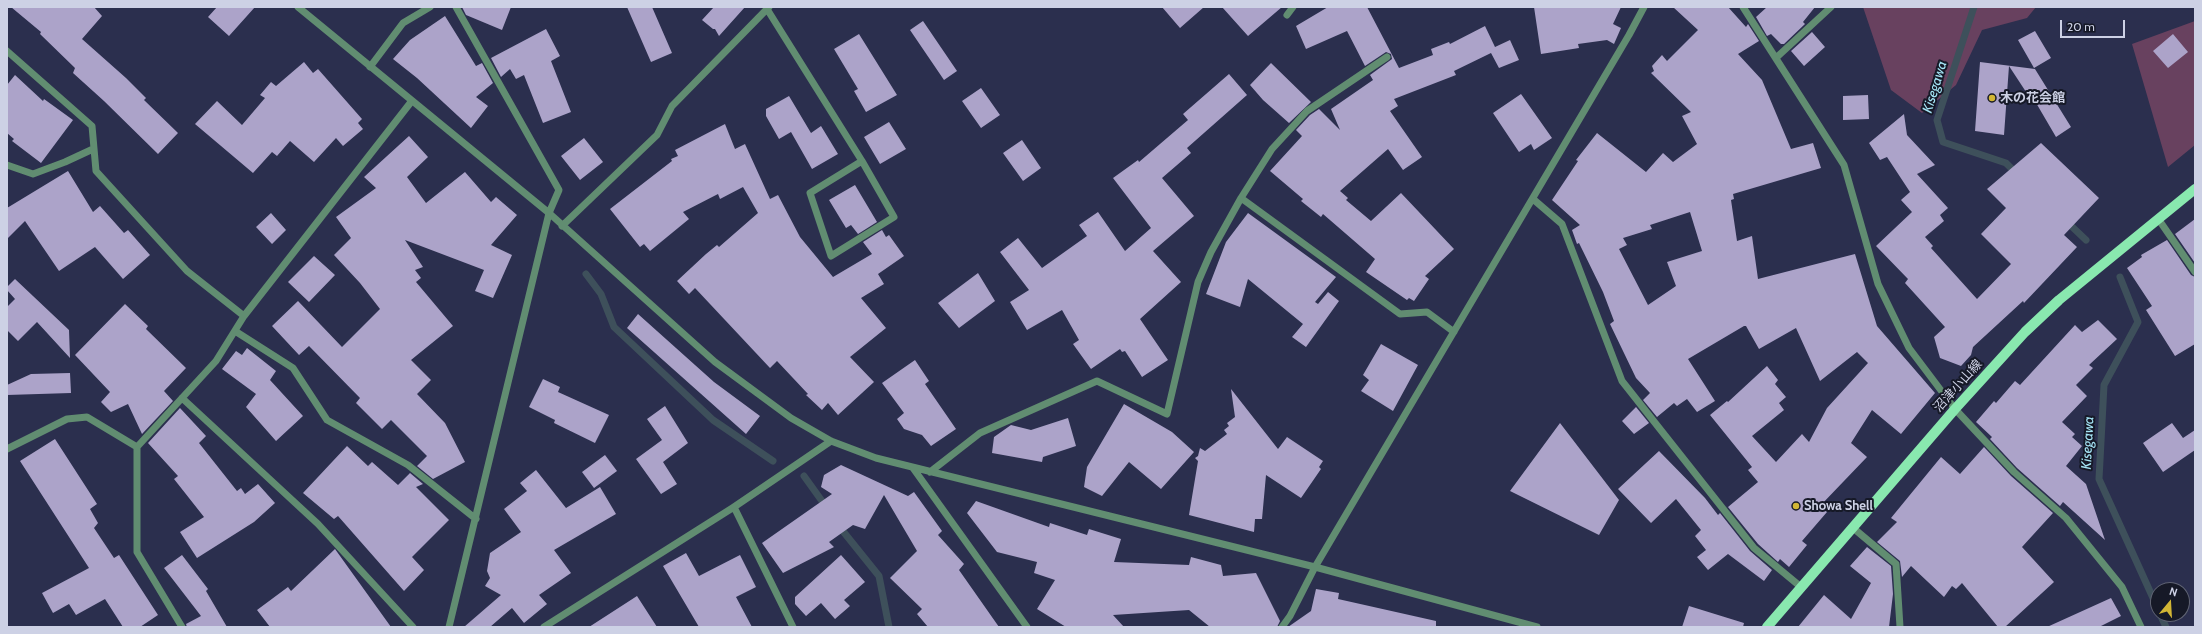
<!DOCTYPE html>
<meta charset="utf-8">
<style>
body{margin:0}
#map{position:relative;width:2202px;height:634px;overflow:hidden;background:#2b2f4e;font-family:Cabin,sans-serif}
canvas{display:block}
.frame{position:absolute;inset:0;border:8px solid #cdd1e5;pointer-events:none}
.north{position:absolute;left:2150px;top:582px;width:40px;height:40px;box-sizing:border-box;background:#161927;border:1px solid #5f6373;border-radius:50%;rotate:18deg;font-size:11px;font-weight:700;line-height:16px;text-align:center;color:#cdd1e5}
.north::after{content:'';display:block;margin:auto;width:14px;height:18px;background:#d2b635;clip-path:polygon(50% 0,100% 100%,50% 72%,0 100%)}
.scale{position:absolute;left:2060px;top:20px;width:65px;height:18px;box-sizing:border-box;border:2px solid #cdd1e5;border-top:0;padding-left:5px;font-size:12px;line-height:14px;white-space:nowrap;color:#cdd1e5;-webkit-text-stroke:3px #161927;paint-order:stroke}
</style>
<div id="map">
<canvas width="2202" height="634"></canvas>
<div class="frame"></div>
<div class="north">N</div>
<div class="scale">20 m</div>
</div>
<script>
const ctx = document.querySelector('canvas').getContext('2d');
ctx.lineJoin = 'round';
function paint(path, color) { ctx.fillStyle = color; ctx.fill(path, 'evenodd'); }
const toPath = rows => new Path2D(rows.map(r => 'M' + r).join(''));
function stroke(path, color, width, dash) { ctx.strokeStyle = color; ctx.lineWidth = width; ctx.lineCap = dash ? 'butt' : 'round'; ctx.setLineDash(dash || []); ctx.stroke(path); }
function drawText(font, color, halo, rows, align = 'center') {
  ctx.font = font + ' Cabin,"Noto Sans JP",sans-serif'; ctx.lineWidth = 4; ctx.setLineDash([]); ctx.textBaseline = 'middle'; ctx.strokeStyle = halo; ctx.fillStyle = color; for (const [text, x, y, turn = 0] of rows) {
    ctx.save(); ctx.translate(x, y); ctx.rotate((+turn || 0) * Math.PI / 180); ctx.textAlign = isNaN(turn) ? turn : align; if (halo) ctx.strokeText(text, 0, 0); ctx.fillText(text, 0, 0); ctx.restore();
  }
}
paint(toPath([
 [1863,7,2036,7,2027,18,1982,30,1956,85,1922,113,1891,90],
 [2195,21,2195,145,2168,167,2132,44]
]), '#68415f');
stroke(toPath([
 [1974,7,1937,120,1943,142,2006,163,2018,175],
 [2066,221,2086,240],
 [586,274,601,294,614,327,713,420,773,461],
 [2120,277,2138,322,2104,385,2099,479,2158,609],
 [804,476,827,508],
 [838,525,879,576,889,627],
 [2160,614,2166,627]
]), '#3e505b', 7);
paint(toPath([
 [11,7,94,7,102,16,82,39,126,78,146,98,144,100,178,133,158,154,104,101,73,73,75,68,40,34,41,32],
 [217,7,255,7,229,36,208,17],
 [462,7,511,7,502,30,466,15],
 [627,7,652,7,672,53,651,62],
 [714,7,745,7,719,36,715,29,713,29,702,20],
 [1162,7,1204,7,1180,28],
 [1222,7,1282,7,1248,36],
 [1328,7,1367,7,1399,68,1433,55,1431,49,1449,42,1450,44,1485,26,1495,47,1510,40,1519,60,1499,68,1491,53,1454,71,1456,75,1394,99,1398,106,1390,111,1422,157,1403,170,1388,149,1340,191,1348,198,1346,200,1371,221,1401,193,1454,249,1425,276,1429,279,1414,301,1409,298,1407,300,1366,272,1375,259,1323,214,1321,217,1301,201,1303,199,1270,171,1302,136,1296,130,1310,115,1319,109,1340,130,1331,109,1373,80,1370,75,1392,59,1391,54,1386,52,1365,66,1347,31,1306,49,1296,26],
 [1534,7,1621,7,1613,24,1621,28,1614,44,1607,40,1578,44,1579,48,1541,54],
 [1673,7,1728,7,1746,27,1748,24,1759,41,1738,54,1762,80,1791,149,1813,143,1821,168,1733,194,1734,199,1731,200,1737,241,1752,236,1758,279,1855,254,1877,326,1935,393,1901,434,1872,410,1851,443,1867,457,1820,506,1827,512,1802,541,1807,545,1789,567,1780,559,1778,562,1758,544,1728,507,1758,482,1748,470,1752,467,1710,415,1727,401,1728,402,1767,366,1778,380,1775,384,1786,397,1779,403,1784,410,1752,436,1776,462,1802,434,1809,442,1827,408,1868,363,1857,352,1820,381,1796,328,1759,349,1746,326,1744,326,1688,359,1715,401,1697,412,1687,399,1677,406,1674,403,1657,417,1643,400,1650,393,1636,378,1610,324,1614,321,1603,292,1579,243,1577,244,1572,230,1580,225,1552,200,1578,161,1576,160,1597,133,1646,172,1663,153,1673,162,1697,144,1682,116,1691,112,1651,73,1654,71,1652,66,1662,55,1667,61,1698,30],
 [1690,212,1702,251,1667,262,1676,286,1648,305,1619,249,1627,245,1623,238,1652,229,1650,225],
 [1767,7,1815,7,1803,22,1805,24,1784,44,1781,44,1771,34,1767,36,1756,17],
 [445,16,476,66,482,63,493,83,476,97,488,106,471,128,417,78,393,59,410,40],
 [923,21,957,71,944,80,910,30],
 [546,29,560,56,551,61,571,112,543,123,524,75,516,79,510,69,501,77,491,58],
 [2035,31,2051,58,2034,68,2018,40],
 [1812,32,1825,47,1804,66,1791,51],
 [859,34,897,95,866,112,854,91,858,89,834,49],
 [2173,34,2188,52,2168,68,2153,51],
 [304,62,313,73,318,69,362,119,358,123,363,129,343,146,336,138,314,162,290,141,277,156,272,152,253,173,195,124,217,101,242,125,265,98,260,95,271,82,276,86],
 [1980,62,2035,69,2071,127,2056,137,2032,96,2030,98,2009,66,2004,135,1975,131],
 [1271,63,1311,102,1289,123,1263,100,1250,85],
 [1229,74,1247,95,1187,148,1191,153,1162,178,1194,216,1153,251,1181,282,1140,319,1168,360,1142,377,1125,351,1122,352,1120,349,1091,369,1073,344,1079,340,1062,310,1027,330,1010,302,1029,290,1000,252,1018,238,1042,268,1087,236,1079,225,1098,212,1125,251,1151,228,1113,178,1138,160,1139,162,1188,120,1183,114],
 [15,75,43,101,44,99,73,120,41,163,12,141,14,139,7,133,7,85],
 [981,88,1000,115,981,128,962,101],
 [1521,94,1552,138,1534,150,1531,144,1519,152,1493,113],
 [1868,95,1869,119,1843,120,1843,96],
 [789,96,811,133,821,126,838,154,812,169,791,132,779,139,766,116,766,109],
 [1904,114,1907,135,1935,165,1917,174,1948,208,1940,215,1944,221,1925,237,1933,246,1931,248,1977,299,2011,264,1981,234,2006,208,1987,189,2041,143,2099,198,2064,235,2077,247,2024,303,2023,301,1973,347,1971,355,1961,366,1940,358,1934,337,1945,327,1905,283,1908,279,1876,246,1912,212,1901,200,1910,192,1887,157,1880,160,1869,143],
 [889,122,906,149,880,164,864,137],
 [725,124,735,149,745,144,770,199,778,195,800,237,833,277,872,254,863,242,882,230,886,237,889,235,904,256,878,274,884,284,861,298,886,328,850,357,874,382,838,415,828,403,822,410,806,395,808,394,777,361,770,368,695,288,689,294,677,281,706,254,717,245,719,247,758,213,743,187,720,199,718,194,683,212,689,219,650,251,644,244,640,247,610,209,672,161,671,159,678,156,675,150],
 [409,136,428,157,407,177,426,203,465,172,491,202,496,197,517,215,491,245,512,255,493,298,475,291,484,270,405,240,423,267,415,270,421,278,416,282,453,326,411,360,431,380,417,394,445,423,465,462,433,479,417,466,427,456,391,420,382,429,356,403,360,398,309,346,299,355,272,326,298,301,342,347,380,309,360,283,334,255,351,238,336,217,376,188,364,177],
 [584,138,603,162,580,180,561,156],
 [1022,140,1041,168,1023,181,1003,153],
 [68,171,93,212,100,206,124,233,128,230,150,255,123,279,95,247,59,271,25,221,7,239,7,208],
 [855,185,877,222,858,234,851,225,846,228,829,200],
 [271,213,286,230,272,244,256,227],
 [1248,213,1336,277,1315,302,1318,304,1328,292,1339,301,1306,347,1292,337,1303,324,1248,279,1240,307,1206,294,1226,242],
 [2195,219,2195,263,2175,234],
 [2167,240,2191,275,2195,277,2195,344,2175,356,2146,310,2152,306,2127,268,2142,257,2141,255],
 [314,256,335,275,309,302,288,282],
 [978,273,995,301,959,328,938,303],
 [15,279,69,330,70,358,37,322,18,341,7,330,7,307,15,299,7,290,7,287],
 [125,304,148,326,146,329,186,368,164,391,173,401,142,434,128,404,111,412,101,402,110,392,75,355],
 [638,314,714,382,760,416,746,434,627,328],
 [2098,320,2117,339,2089,365,2093,368,2076,385,2087,396,2062,422,2075,434,2072,437,2082,446,2066,466,2086,484,2105,540,2063,502,2060,506,2017,468,1990,439,1992,437,1976,422,1994,401,1996,403,2015,381,2020,385,2075,325,2082,332],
 [1381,344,1418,365,1393,411,1361,391,1369,380,1363,375],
 [247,348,276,371,270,380,303,416,276,441,246,407,256,394,222,369,236,351,242,355],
 [915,360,929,381,925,384,956,429,931,446,922,435,904,429,897,419,904,413,882,383],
 [70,373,71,393,7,395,7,385,31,374],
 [543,379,560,387,558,392,609,415,595,443,554,423,555,420,529,407],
 [1231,389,1278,449,1287,437,1323,461,1319,467,1321,469,1301,498,1266,475,1262,519,1255,519,1254,532,1189,515,1198,461,1195,458,1198,456,1200,448,1205,451,1227,434,1224,430,1229,426,1227,423,1235,417],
 [1124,404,1172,432,1194,452,1161,489,1129,462,1102,496,1084,487,1087,467],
 [665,406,688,443,663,462,677,484,661,494,636,459,662,440,647,419],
 [1636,407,1649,423,1634,434,1622,421],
 [180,408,206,436,199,443,237,491,241,488,245,494,258,484,275,503,254,522,197,558,180,532,204,517,174,479,178,476,148,443],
 [1068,418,1076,446,1043,457,1042,462,992,453,994,437,1011,425,1031,430],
 [1560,423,1619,500,1599,535,1510,491],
 [2172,423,2183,438,2195,430,2195,450,2163,472,2143,443],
 [55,439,97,504,90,509,98,523,94,528,114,558,119,555,158,615,140,627,123,627,105,599,76,615,69,604,53,613,42,593,89,568,20,461],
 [347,446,368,466,372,462,398,485,410,473,423,484,416,487,449,520,412,557,424,570,404,591,338,516,334,519,303,493],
 [1984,447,2011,476,2053,513,2022,547,2054,582,2005,627,1998,627,1962,583,1956,589,1952,586,1944,597,1911,566,1902,577,1900,561,1877,542,1897,522,1891,518,1941,457,1960,474],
 [1659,451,1705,498,1718,515,1720,513,1750,551,1772,570,1764,581,1728,554,1708,570,1697,557,1706,550,1695,536,1701,530,1676,499,1651,523,1618,489],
 [605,455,617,471,594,488,582,472],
 [841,465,908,496,914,492,942,531,938,535,964,564,959,570,999,627,928,627,917,614,922,609,890,578,917,551,884,495,865,529,853,525,829,542,834,547,783,573,762,543,832,494,821,487,824,475],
 [536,470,566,508,600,487,616,514,554,550,571,573,539,595,547,604,524,623,512,608,490,627,464,627,501,595,485,586,490,578,487,571,490,553,521,532,504,509,527,491,520,483],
 [976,501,1049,527,1050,523,1087,535,1089,529,1121,539,1114,562,1189,565,1191,557,1221,565,1223,576,1256,573,1280,621,1277,627,1210,627,1189,610,1113,615,1124,627,1066,627,1037,609,1055,580,1034,573,1037,562,997,552,967,513],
 [1867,547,1891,566,1893,594,1889,627,1798,627,1824,595,1851,619,1871,583,1850,566],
 [335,549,391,627,270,627,257,610,288,587,291,591],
 [686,553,699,576,740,555,756,587,736,597,752,627,699,627,663,566],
 [182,555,208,589,206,591,227,627,187,627,186,624,201,616,164,568],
 [841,555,865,582,844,600,850,606,835,619,821,603,806,616,795,604,795,597],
 [1316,589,1339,593,1338,599,1436,621,1436,627,1288,627,1311,611],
 [637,596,657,627,589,627],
 [2111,598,2121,616,2099,627,2047,627],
 [1689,606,1744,623,1743,627,1682,627]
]), '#aca3c9');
stroke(toPath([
 [298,7,549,213,715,362,791,418,831,441,876,458,1315,567,1537,627],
 [1743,7,1844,165,1878,284,1909,348,1955,409,2014,472,2066,518,2122,587,2141,627],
 [767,9,862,161,894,217,831,256,810,193,862,161],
 [1287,15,1293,7],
 [7,51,92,126,96,171,187,271,244,316],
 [1777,57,1831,7],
 [370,67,403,23,430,7],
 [7,165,33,174,65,162,93,149],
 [1241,198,1400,314,1427,312,1454,332],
 [1533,199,1562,224,1622,381,1754,548,1801,587],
 [2159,220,2195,272],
 [562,226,657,135,672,106,769,7],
 [235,331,293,368,327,420,408,465,476,519],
 [182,398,318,524,413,627],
 [7,449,67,419,87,417,137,447],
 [913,468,1027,627],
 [930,472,980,433,1097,381,1167,414,1198,282,1211,252,1241,198,1272,149,1307,111,1387,57],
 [734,507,793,627],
 [1852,527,1896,564,1900,627],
 [182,627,137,552,137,447,216,361,244,316,411,102],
 [449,627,549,213,559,190,456,7],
 [544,627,734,507,831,441],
 [1282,627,1290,616,1315,567,1629,35,1644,7]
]), '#618d71', 7);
stroke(toPath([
 [1767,627,1955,409,2025,332,2059,300,2195,189]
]), '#89e8af', 10);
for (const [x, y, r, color] of [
 [1992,98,4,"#d2b635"],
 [1796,506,4,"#d2b635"]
]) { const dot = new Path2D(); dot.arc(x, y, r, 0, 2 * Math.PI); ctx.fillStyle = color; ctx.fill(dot); stroke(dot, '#161927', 1.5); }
drawText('bold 13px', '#cdd1e5', '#161927', [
 ["木の花会館",2000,98],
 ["Showa Shell",1804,506]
], 'left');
drawText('13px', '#cdd1e5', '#161927', [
 ["沼津小山線",1958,386,-48]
]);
drawText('italic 14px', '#a5e5f6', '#161927', [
 ["Kisegawa",1935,87,-73],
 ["Kisegawa",2088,443,-87]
]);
</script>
